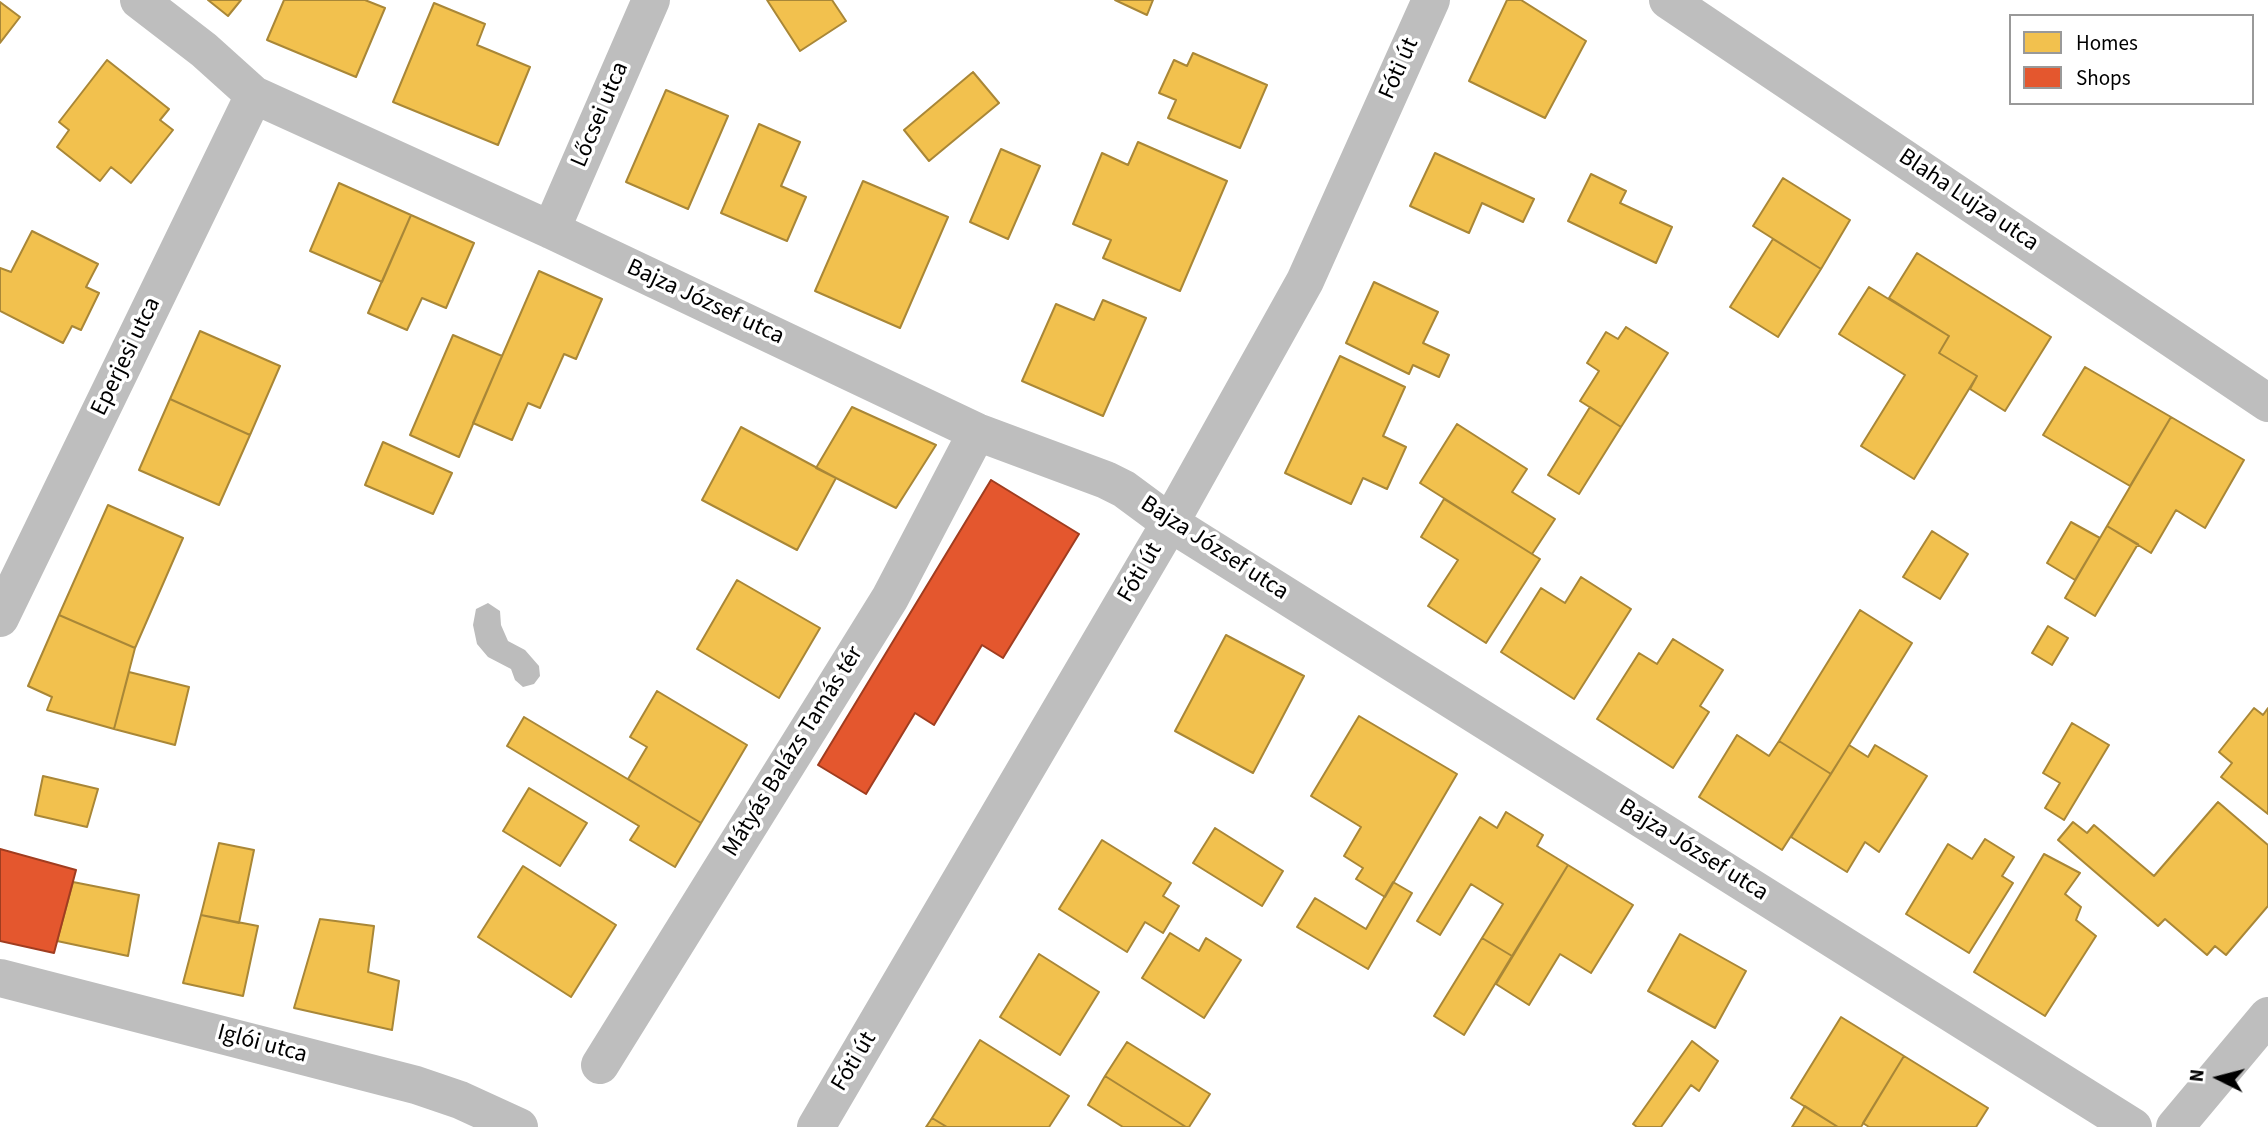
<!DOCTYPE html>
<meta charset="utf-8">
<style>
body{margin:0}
#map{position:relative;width:2268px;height:1127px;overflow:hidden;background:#fff;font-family:"Source Sans 3",sans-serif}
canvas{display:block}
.legend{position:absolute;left:2009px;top:14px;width:245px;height:91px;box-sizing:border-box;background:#fff;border:2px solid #999;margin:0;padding:9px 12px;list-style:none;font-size:21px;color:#000}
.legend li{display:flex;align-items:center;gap:14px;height:35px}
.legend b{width:35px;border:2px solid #999}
.north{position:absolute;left:2184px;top:1043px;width:70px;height:70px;-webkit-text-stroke:5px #fff;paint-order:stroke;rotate:276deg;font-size:19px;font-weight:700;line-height:28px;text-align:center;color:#000}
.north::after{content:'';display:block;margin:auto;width:24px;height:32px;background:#000;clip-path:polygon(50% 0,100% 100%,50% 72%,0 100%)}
</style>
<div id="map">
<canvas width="2268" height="1127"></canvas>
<ul class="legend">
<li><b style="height:19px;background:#f2c14e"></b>Homes</li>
<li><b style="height:19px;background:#e4572e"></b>Shops</li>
</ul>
<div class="north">N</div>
</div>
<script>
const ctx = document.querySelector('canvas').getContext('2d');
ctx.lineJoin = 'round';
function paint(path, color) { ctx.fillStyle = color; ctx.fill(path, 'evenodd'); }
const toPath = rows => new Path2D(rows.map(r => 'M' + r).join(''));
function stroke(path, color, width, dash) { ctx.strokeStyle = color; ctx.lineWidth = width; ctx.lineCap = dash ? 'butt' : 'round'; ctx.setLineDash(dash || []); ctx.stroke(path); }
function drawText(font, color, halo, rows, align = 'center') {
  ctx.font = font + ' "Source Sans 3",sans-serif'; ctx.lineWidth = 7; ctx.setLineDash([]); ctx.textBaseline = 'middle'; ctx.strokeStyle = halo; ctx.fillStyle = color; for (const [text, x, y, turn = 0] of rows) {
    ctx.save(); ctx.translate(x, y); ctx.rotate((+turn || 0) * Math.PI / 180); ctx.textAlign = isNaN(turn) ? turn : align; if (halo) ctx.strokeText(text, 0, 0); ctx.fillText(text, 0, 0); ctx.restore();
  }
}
paint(toPath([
 [488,603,500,611,501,625,508,641,525,650,539,666,540,676,534,684,523,687,515,680,511,669,488,657,477,644,473,625,476,609]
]), '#bcbcbc');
const homes = toPath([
 [208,0,241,0,228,16,208,0],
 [284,0,365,0,385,8,356,77,267,40,284,0],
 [767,0,832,0,846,21,800,51,767,0],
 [1115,0,1153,0,1147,15,1115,0],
 [1507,0,1521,0,1586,41,1545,118,1469,81,1507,0],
 [0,2,20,17,0,43,0,2],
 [434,3,485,24,477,45,530,67,498,145,393,102,434,3],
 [1193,53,1267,85,1240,148,1168,118,1176,100,1159,93,1174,60,1187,66,1193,53],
 [107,60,169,109,160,120,173,130,131,183,111,167,100,181,57,147,69,130,59,122,107,60],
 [973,72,999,103,929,161,904,130,973,72],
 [666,90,728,116,688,209,626,182,666,90],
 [759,124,800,142,781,186,806,197,787,241,721,213,759,124],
 [1138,142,1227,181,1180,291,1103,258,1111,240,1073,224,1102,153,1128,165,1138,142],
 [1001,149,1040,166,1008,239,970,222,1001,149],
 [1435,153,1534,199,1523,222,1482,203,1469,233,1410,206,1435,153],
 [1591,174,1626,191,1620,203,1672,227,1656,263,1568,221,1591,174],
 [1783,178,1850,220,1821,269,1753,226,1783,178],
 [863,181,948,217,900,328,815,291,863,181],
 [339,183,411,215,382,282,310,251,339,183],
 [411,215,474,243,446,308,422,298,407,330,368,313,411,215],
 [32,231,98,264,86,287,99,293,81,330,72,326,63,343,0,311,0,268,11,272,32,231],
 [1773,239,1821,269,1778,337,1730,307,1773,239],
 [1917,253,2051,337,2005,411,1970,389,1977,376,1939,353,1949,336,1889,298,1917,253],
 [539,271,602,299,576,359,564,354,540,408,528,403,512,440,473,423,539,271],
 [1374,282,1438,312,1423,343,1449,355,1439,377,1413,365,1409,374,1346,343,1374,282],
 [1869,287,1949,336,1939,353,1977,376,1914,479,1861,446,1905,375,1839,334,1869,287],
 [1103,300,1146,318,1103,416,1022,381,1056,304,1094,320,1103,300],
 [1626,327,1668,353,1621,427,1580,401,1599,371,1587,363,1606,332,1618,339,1626,327],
 [200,331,280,366,250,435,170,399,200,331],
 [453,335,502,356,459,457,410,435,453,335],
 [1340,356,1405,387,1383,436,1406,447,1387,489,1363,478,1351,504,1285,473,1340,356],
 [2085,367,2171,417,2130,486,2043,435,2085,367],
 [170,399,250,435,219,505,139,470,170,399],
 [852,407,936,445,896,508,816,468,852,407],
 [1590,407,1621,427,1579,494,1548,475,1590,407],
 [2171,417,2244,460,2205,528,2176,510,2151,553,2107,526,2171,417],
 [1457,424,1527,469,1512,492,1555,519,1532,554,1420,483,1457,424],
 [741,427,836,478,797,550,702,500,741,427],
 [383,442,452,473,433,514,365,485,383,442],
 [1444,499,1540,559,1486,643,1428,606,1458,560,1421,537,1444,499],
 [108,505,183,538,135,648,59,615,108,505],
 [2071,522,2100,538,2075,580,2047,563,2071,522],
 [2107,526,2138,544,2095,616,2065,598,2107,526],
 [1932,531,1968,554,1940,599,1903,577,1932,531],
 [1581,577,1631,609,1574,699,1501,652,1541,588,1565,603,1581,577],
 [737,580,820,628,779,698,697,649,737,580],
 [1860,610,1912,643,1831,774,1779,741,1860,610],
 [59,615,135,648,114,729,47,710,52,697,28,686,59,615],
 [2048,626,2068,638,2052,665,2032,653,2048,626],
 [1226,635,1304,676,1253,773,1175,731,1226,635],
 [1673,639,1723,670,1700,706,1709,712,1673,768,1597,719,1639,653,1657,664,1673,639],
 [129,672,189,687,175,745,114,729,129,672],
 [657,691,747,745,701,823,628,779,647,747,630,737,657,691],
 [2254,708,2263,715,2268,708,2268,814,2221,777,2232,763,2219,752,2254,708],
 [1359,716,1457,774,1385,897,1356,879,1363,868,1344,856,1361,827,1311,796,1359,716],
 [524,717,701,823,675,867,630,840,639,826,507,746,524,717],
 [2072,723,2109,745,2064,820,2045,808,2060,783,2043,773,2072,723],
 [1737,735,1769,756,1779,741,1831,774,1782,850,1699,797,1737,735],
 [1849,745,1868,757,1875,745,1927,776,1879,852,1865,842,1847,872,1791,837,1849,745],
 [43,776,98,789,87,827,35,815,43,776],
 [529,788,587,823,560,866,503,831,529,788],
 [2218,802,2268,845,2268,906,2226,955,2215,946,2207,955,2165,919,2158,926,2058,840,2073,822,2087,833,2094,825,2154,876,2218,802],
 [1506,812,1543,835,1537,846,1568,865,1512,956,1482,938,1503,904,1471,884,1440,935,1417,921,1480,817,1497,828,1506,812],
 [1215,828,1283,871,1262,906,1193,863,1215,828],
 [1985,839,2014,857,2002,876,2013,883,1969,953,1906,914,1948,844,1972,859,1985,839],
 [1102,840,1171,883,1163,896,1179,906,1163,933,1145,922,1127,952,1059,909,1102,840],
 [219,843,254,850,239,923,201,915,219,843],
 [2044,854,2080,873,2065,894,2081,907,2076,920,2096,936,2045,1016,1974,972,2044,854],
 [1568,865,1633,905,1591,973,1560,954,1529,1005,1496,984,1568,865],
 [523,866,616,925,571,997,478,937,523,866],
 [73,882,139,895,128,956,57,941,73,882],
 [1393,882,1412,893,1368,969,1297,927,1315,898,1366,929,1393,882],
 [201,915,258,926,243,996,183,983,201,915],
 [320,919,374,926,368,972,399,981,392,1030,294,1008,320,919],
 [1170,933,1199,951,1206,938,1241,960,1204,1018,1142,978,1170,933],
 [1680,934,1746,971,1715,1028,1648,991,1680,934],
 [1482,938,1512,956,1464,1035,1434,1016,1482,938],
 [1039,954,1099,992,1060,1055,1000,1017,1039,954],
 [1841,1017,1904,1056,1861,1127,1838,1127,1791,1098,1841,1017],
 [980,1040,1069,1096,1049,1127,947,1127,932,1118,980,1040],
 [1692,1041,1718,1061,1699,1091,1691,1085,1661,1127,1637,1127,1633,1124,1692,1041],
 [1127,1042,1210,1094,1189,1127,1186,1127,1105,1076,1127,1042],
 [1904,1056,1988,1108,1976,1127,1869,1127,1863,1123,1904,1056],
 [1105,1076,1186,1127,1123,1127,1088,1105,1105,1076],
 [1805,1106,1838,1127,1792,1127,1805,1106],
 [932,1118,947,1127,926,1127,932,1118]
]);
paint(homes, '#f2c14e');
stroke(homes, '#a98737', 2);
const shops = toPath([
 [991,480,1079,534,1003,658,982,645,934,725,915,713,866,794,818,765,991,480],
 [0,849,76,870,54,953,0,941,0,849]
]);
paint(shops, '#e4572e');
stroke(shops, '#a03d20', 2);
stroke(toPath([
 [139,0,204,50,254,95,551,230,977,432,1106,480,1124,489,1170,523,2133,1127],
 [1668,0,2268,403],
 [551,230,651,0],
 [0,618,254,95],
 [0,978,416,1085,460,1100,519,1127],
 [600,1065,890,598,977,432],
 [816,1127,1170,523,1305,281,1431,0],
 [2175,1127,2268,1016]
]), '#bebebe', 38);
drawText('24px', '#000', '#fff', [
 ["Fóti út",1400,69,-66],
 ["Lőcsei utca",601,115,-67],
 ["Blaha Lujza utca",1968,201,34],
 ["Bajza József utca",705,303,25],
 ["Eperjesi utca",127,357,-64],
 ["Bajza József utca",1214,549,33],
 ["Fóti út",1141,573,-60],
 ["Mátyás Balázs Tamás tér",794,752,-58],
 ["Bajza József utca",1693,851,32],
 ["Iglói utca",262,1045,15],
 ["Fóti út",855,1062,-59]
]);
</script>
